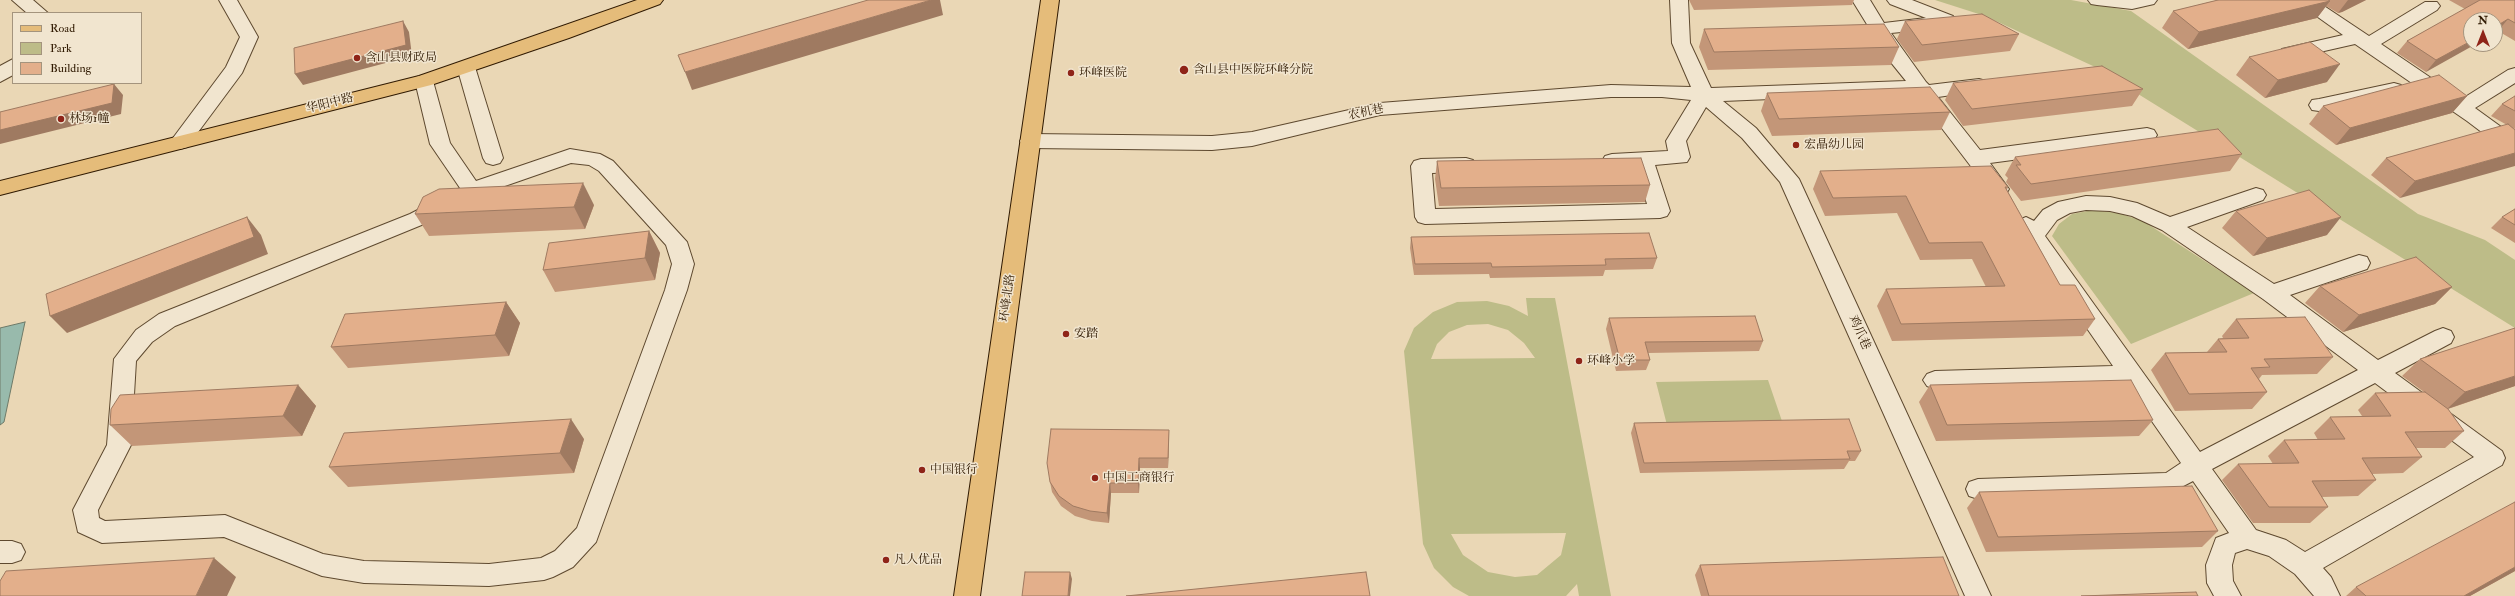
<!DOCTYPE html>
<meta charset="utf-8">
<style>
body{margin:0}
#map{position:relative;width:2515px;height:596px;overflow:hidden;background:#ead7b5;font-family:"IM FELL Double Pica",serif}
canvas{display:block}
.legend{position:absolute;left:12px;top:12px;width:130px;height:72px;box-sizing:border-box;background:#f1e5cf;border:1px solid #a4947d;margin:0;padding:5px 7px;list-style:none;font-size:12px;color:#301a02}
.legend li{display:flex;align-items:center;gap:8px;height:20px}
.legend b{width:20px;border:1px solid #a4947d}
.north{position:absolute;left:2463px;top:12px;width:40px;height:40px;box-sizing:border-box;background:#f1e5cf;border:1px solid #a4947d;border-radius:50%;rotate:0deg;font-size:11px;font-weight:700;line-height:16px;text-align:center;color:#301a02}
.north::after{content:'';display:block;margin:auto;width:14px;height:18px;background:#8f2418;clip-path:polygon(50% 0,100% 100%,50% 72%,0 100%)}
</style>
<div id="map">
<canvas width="2515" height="596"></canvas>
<ul class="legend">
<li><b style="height:5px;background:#e5bc7a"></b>Road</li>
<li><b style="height:11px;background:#bdbc88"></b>Park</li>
<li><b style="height:11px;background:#e3af8b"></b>Building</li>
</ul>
<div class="north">N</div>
</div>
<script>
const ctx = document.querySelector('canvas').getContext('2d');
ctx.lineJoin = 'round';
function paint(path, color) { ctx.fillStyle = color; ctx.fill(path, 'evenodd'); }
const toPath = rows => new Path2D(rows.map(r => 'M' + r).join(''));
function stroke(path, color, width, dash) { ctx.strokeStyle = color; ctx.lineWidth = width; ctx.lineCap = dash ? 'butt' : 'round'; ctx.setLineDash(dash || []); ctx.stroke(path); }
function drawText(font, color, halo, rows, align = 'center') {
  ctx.font = font + ' "IM FELL Double Pica","Noto Serif SC",serif'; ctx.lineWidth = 3; ctx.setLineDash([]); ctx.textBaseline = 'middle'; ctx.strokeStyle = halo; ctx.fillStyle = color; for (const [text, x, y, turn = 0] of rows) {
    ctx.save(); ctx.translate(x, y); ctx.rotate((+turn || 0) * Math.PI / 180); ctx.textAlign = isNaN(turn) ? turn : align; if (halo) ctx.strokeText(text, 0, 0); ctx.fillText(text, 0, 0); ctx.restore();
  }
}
paint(toPath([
 [1935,0,2071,0,2131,11,2418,214,2485,240,2515,260,2515,328,2093,66,1985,16],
 [2093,210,2118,213,2143,221,2254,293,2131,344,2052,236,2059,224,2072,214],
 [1526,298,1555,298,1611,596,1579,596,1577,584,1566,596,1469,596,1453,587,1434,568,1423,544,1404,351,1414,328,1433,312,1457,302,1487,301,1509,306,1528,316],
 [1488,324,1508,330,1524,343,1535,358,1431,359,1437,344,1449,332,1467,325],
 [1566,533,1561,555,1537,575,1515,577,1488,572,1463,555,1451,534],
 [1768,380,1784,427,1668,429,1656,382]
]), '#bdbc88');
const water = toPath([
 [25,322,4,422,0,425,0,328,25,322]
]);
paint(water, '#98baac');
stroke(water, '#6e7a68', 1);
const minor = toPath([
 [12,0,33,0,48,13,27,13,12,0],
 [219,0,237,0,258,37,242,73,187,147,180,149,173,147,170,142,226,67,240,37,219,0],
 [1670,0,1688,0,1690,43,1711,88,1906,81,1889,60,1852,0,1870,0,1884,23,1926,18,1890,4,1887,0,1912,0,1953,16,1956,20,1953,24,1947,26,1940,24,1932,29,1891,33,1926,82,1929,85,1979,79,1986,81,1989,85,1986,89,1979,91,1938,97,1980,150,2147,128,2154,130,2157,135,2154,140,2147,142,1990,163,2009,189,2006,194,1999,196,1992,194,1915,93,1723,101,1756,128,1799,179,1991,596,1965,596,1780,182,1742,138,1706,107,1686,141,1690,157,1687,162,1655,165,1670,211,1667,216,1660,218,1425,224,1418,222,1415,217,1411,166,1414,161,1421,159,1466,158,1473,160,1476,165,1473,170,1466,172,1432,173,1435,209,1647,204,1636,167,1612,168,1605,166,1602,161,1605,156,1612,154,1668,151,1666,141,1691,100,1662,97,1611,97,1380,115,1252,146,1212,150,1030,148,1023,146,1020,141,1023,136,1030,134,1212,136,1252,132,1380,103,1611,85,1691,87,1672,43,1670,0],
 [2088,0,2157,0,2154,4,2132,9,2097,5,2091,4,2088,0],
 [2294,0,2315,0,2369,36,2425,2,2437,2,2440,6,2437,10,2381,44,2462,99,2508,70,2515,68,2515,83,2475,108,2515,137,2515,154,2508,152,2467,121,2355,44,2289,59,2282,57,2280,53,2282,49,2343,35,2294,0],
 [13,59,13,75,0,82,0,66,13,59],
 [466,61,473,63,475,67,503,158,500,163,493,165,486,163,483,158,457,67,459,63,466,61],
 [424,75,431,77,433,81,450,143,476,181,570,149,600,154,613,161,687,242,694,264,687,290,596,542,573,567,553,577,544,580,489,586,364,583,322,576,224,537,102,543,78,532,73,510,107,445,114,359,136,330,159,314,410,214,460,188,430,144,415,81,417,77,424,75],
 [571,163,589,165,599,171,666,245,672,264,665,290,577,528,555,551,541,558,489,564,364,561,323,554,225,515,105,521,99,518,98,510,131,445,136,361,152,342,175,326,424,224,479,195,571,163],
 [2394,83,2401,85,2404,89,2401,93,2319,111,2312,110,2309,105,2312,100,2319,99,2394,83],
 [2256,188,2263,190,2266,195,2263,200,2187,227,2274,284,2359,255,2367,257,2370,263,2367,269,2290,295,2378,360,2435,331,2443,328,2451,331,2454,337,2451,343,2395,373,2502,451,2505,458,2502,465,2323,568,2331,577,2340,596,2314,596,2295,574,2269,556,2247,549,2235,553,2232,565,2233,581,2241,596,2214,596,2207,583,2206,565,2216,538,2229,533,2193,481,2170,493,1978,499,1969,496,1966,489,1969,482,1978,479,2166,473,2181,463,2126,384,1935,389,1927,386,1923,380,1927,374,1935,371,2113,366,2019,230,2016,225,2019,220,2026,217,2034,221,2043,210,2058,202,2086,196,2110,197,2137,203,2170,217,2256,188],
 [2086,210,2110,211,2132,216,2162,230,2263,299,2358,370,2200,452,2045,236,2057,220,2070,213,2086,210],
 [2375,383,2474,457,2305,552,2286,540,2256,530,2212,469,2375,383],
 [0,541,12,541,21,544,25,552,21,560,12,563,0,563,0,541]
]);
const major = toPath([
 [637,0,663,0,660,4,569,38,431,85,0,195,0,181,419,76,637,0],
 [1041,0,1059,0,980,596,954,596,1041,0]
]);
stroke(minor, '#5e492f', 2);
stroke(major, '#301a02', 2);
paint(minor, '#f1e5cf');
paint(major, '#e5bc7a');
paint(toPath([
 [1689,0,1854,0,1852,5,1694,10],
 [2218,0,2366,0,2342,12,2338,13,2326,6,2317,18,2188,49,2162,28,2173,11],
 [2449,0,2515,0,2515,41,2498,31,2495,33,2495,20,2426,72,2397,53,2407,41,2465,9],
 [1905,21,2019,34,2010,51,1914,62,1897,39],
 [1704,29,1899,47,1891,65,1708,70,1699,47],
 [2249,57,2327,82,2265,98,2236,75],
 [1953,83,2143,89,2132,106,1963,126,1945,100],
 [1767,93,1950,112,1941,130,1772,136,1761,111],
 [2467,96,2452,113,2336,145,2309,124,2323,106],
 [2515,96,2515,129,2512,128,2400,198,2371,175,2386,158,2507,125,2491,116,2502,104],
 [2242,154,2230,171,2021,201,2006,182,2008,178,2005,175,2015,157],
 [1437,161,1650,185,1645,202,1439,206,1435,179],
 [1820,171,2008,187,2007,190,2060,285,2095,319,2083,336,1892,341,1877,306,1886,289,1986,287,1972,259,1920,260,1897,213,1825,216,1813,189],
 [594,205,585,229,429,236,415,214],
 [2515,209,2515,243,2491,228,2502,217],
 [2236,211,2327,235,2253,256,2222,228],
 [649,231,660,253,655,280,555,292,543,270],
 [1411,237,1657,258,1653,269,1605,270,1603,276,1490,278,1489,274,1414,275,1410,248],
 [2320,286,2452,287,2435,304,2343,332,2305,303],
 [506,302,520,323,509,356,348,368,331,347],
 [1609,318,1763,341,1759,351,1648,353,1650,360,1646,370,1616,371,1606,329],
 [2236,319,2333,357,2317,374,2262,375,2259,379,2267,392,2252,409,2175,411,2151,370,2165,353,2207,352,2218,339,2223,338,2222,336],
 [2420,359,2515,386,2448,409,2464,431,2445,448,2416,448,2422,457,2403,473,2372,474,2376,480,2358,496,2322,497,2328,507,2310,523,2253,523,2222,480,2238,464,2273,464,2268,456,2284,440,2318,440,2314,433,2330,417,2362,416,2358,410,2375,393,2424,392,2402,376],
 [298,385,316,406,302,436,132,446,110,425],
 [1930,385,2153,420,2139,436,1936,441,1919,402],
 [1634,423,1861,451,1855,461,1849,461,1844,469,1640,473,1631,433],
 [1169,430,1169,441,1168,468,1140,468,1139,493,1111,493,1109,523,1092,521,1075,516,1061,506,1052,492,1050,482],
 [584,439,574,473,348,487,329,467],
 [1979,492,2218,531,2202,547,1986,552,1967,508],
 [1700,565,1959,596,1701,596,1695,575],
 [2515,571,2470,596,2346,596,2356,587]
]), '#c39678');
paint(toPath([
 [931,0,940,0,943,15,692,90,685,72],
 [2348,0,2366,0,2342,12,2338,13],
 [2330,1,2317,18,2188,49,2199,32],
 [2508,19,2498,31,2495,33,2495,27],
 [403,21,409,32,412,56,303,85,295,74],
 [2471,41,2471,44,2476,44,2426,72,2436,60],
 [2340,64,2327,82,2265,98,2278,80],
 [114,84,123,95,121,114,0,144,0,130],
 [2467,96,2452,113,2336,145,2350,128],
 [2515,153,2515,166,2400,198,2415,181],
 [583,183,594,205,585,229,574,207],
 [247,217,261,235,268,254,67,333,50,316],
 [2341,217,2327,235,2253,256,2267,238],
 [649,231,660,253,655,280,645,258],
 [2452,287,2435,304,2343,332,2359,315],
 [506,302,520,323,509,356,495,335],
 [2515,376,2515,386,2447,409,2465,392],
 [298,385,316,406,302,436,283,416],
 [571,419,584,439,574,473,560,453],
 [1169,430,1169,441,1168,468,1168,458],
 [1139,458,1140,468,1139,493,1138,483],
 [1110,483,1111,493,1109,523,1107,513],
 [214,558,236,577,227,596,196,596],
 [2515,567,2515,571,2470,596,2464,596],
 [1070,572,1072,579,1070,596,1068,596]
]), '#9f7a61');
const building = toPath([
 [868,0,931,0,685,72,678,55,868,0],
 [2218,0,2328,0,2330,1,2199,32,2173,11,2218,0],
 [2480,0,2515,0,2515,23,2508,19,2495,27,2495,20,2471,20,2471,41,2436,60,2407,41,2480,0],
 [1982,14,2019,34,1922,45,1905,21,1982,14],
 [403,21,406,45,295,74,294,48,403,21],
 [1884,24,1899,47,1714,52,1704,29,1884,24],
 [2310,42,2340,64,2278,80,2249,57,2310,42],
 [2102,66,2143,89,1972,109,1953,83,2102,66],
 [2439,75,2467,96,2350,128,2323,106,2439,75],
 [114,84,112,103,0,130,0,112,114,84],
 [1930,87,1950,112,1779,119,1767,93,1930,87],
 [2515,96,2515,111,2502,104,2515,96],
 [2508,124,2515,130,2515,153,2415,181,2386,158,2508,124],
 [2218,129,2242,154,2031,184,2016,165,2021,165,2015,157,2218,129],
 [1641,158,1650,185,1441,188,1437,161,1641,158],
 [1991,166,2008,187,2005,187,2060,285,2075,285,2095,319,1901,324,1886,289,2005,286,1982,242,1929,243,1906,196,1833,198,1820,171,1991,166],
 [583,183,574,207,415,214,423,197,439,189,583,183],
 [2309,190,2341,217,2267,238,2236,211,2309,190],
 [2515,209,2515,225,2502,217,2515,209],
 [247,217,254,237,50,316,46,294,247,217],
 [649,231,645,258,543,270,549,243,649,231],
 [1649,233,1657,258,1605,259,1606,265,1492,267,1491,263,1415,264,1411,237,1649,233],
 [2416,257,2452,287,2359,315,2320,286,2416,257],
 [506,302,495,335,331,347,345,314,506,302],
 [1755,316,1763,341,1645,342,1650,360,1620,360,1609,318,1755,316],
 [2305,317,2333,357,2264,359,2270,367,2251,368,2267,392,2189,394,2165,353,2227,352,2218,339,2249,338,2236,319,2305,317],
 [2515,328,2515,376,2465,392,2420,359,2515,328],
 [2131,380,2153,420,1947,425,1930,385,2131,380],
 [298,385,283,416,110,425,111,409,120,395,298,385],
 [2425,392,2448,409,2464,431,2405,432,2422,457,2362,458,2376,480,2312,481,2328,507,2269,507,2238,464,2299,463,2284,440,2345,439,2330,417,2391,416,2375,393,2425,392],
 [571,419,560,453,329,467,344,433,571,419],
 [1849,419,1861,451,1847,451,1850,459,1644,463,1634,423,1849,419],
 [1051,429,1169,430,1168,458,1139,458,1138,483,1110,483,1107,513,1090,511,1073,506,1059,496,1050,482,1047,463,1051,429],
 [2192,486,2218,531,1998,537,1979,492,2192,486],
 [2515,502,2515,567,2464,596,2366,596,2356,587,2515,502],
 [1943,557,1959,596,1709,596,1700,565,1943,557],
 [214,558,196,596,0,596,0,581,6,571,214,558],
 [1025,572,1070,572,1068,596,1022,596,1025,572],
 [1366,572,1370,596,1126,596,1366,572],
 [2196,592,2198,596,2081,596,2196,592]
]);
paint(building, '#e3af8b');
stroke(building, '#9f7a61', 1);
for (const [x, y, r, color] of [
 [357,58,4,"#8f2418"],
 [1184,70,5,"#8f2418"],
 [1071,73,4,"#8f2418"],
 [61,119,4,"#8f2418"],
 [1796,145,4,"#8f2418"],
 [1066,334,4,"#8f2418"],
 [1579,361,4,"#8f2418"],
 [922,470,4,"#8f2418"],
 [1095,478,4,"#8f2418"],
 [886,560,4,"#8f2418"]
]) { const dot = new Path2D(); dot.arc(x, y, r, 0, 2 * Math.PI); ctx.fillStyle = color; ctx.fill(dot); stroke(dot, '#f1e5cf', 1.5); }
drawText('12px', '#301a02', '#f1e5cf', [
 ["含山县财政局",365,58],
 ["含山县中医院环峰分院",1193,70],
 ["环峰医院",1079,73],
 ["林场1幢",69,119],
 ["宏晶幼儿园",1804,145],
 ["安踏",1074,334],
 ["环峰小学",1587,361],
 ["中国银行",930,470],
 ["中国工商银行",1103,478],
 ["凡人优品",894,560]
], 'left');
drawText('12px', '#301a02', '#f1e5cf', [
 ["华阳中路",330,104,-14],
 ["农机巷",1366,113,-12],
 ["环峰北路",1008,298,-82],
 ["鸡爪巷",1859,333,66]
]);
</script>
